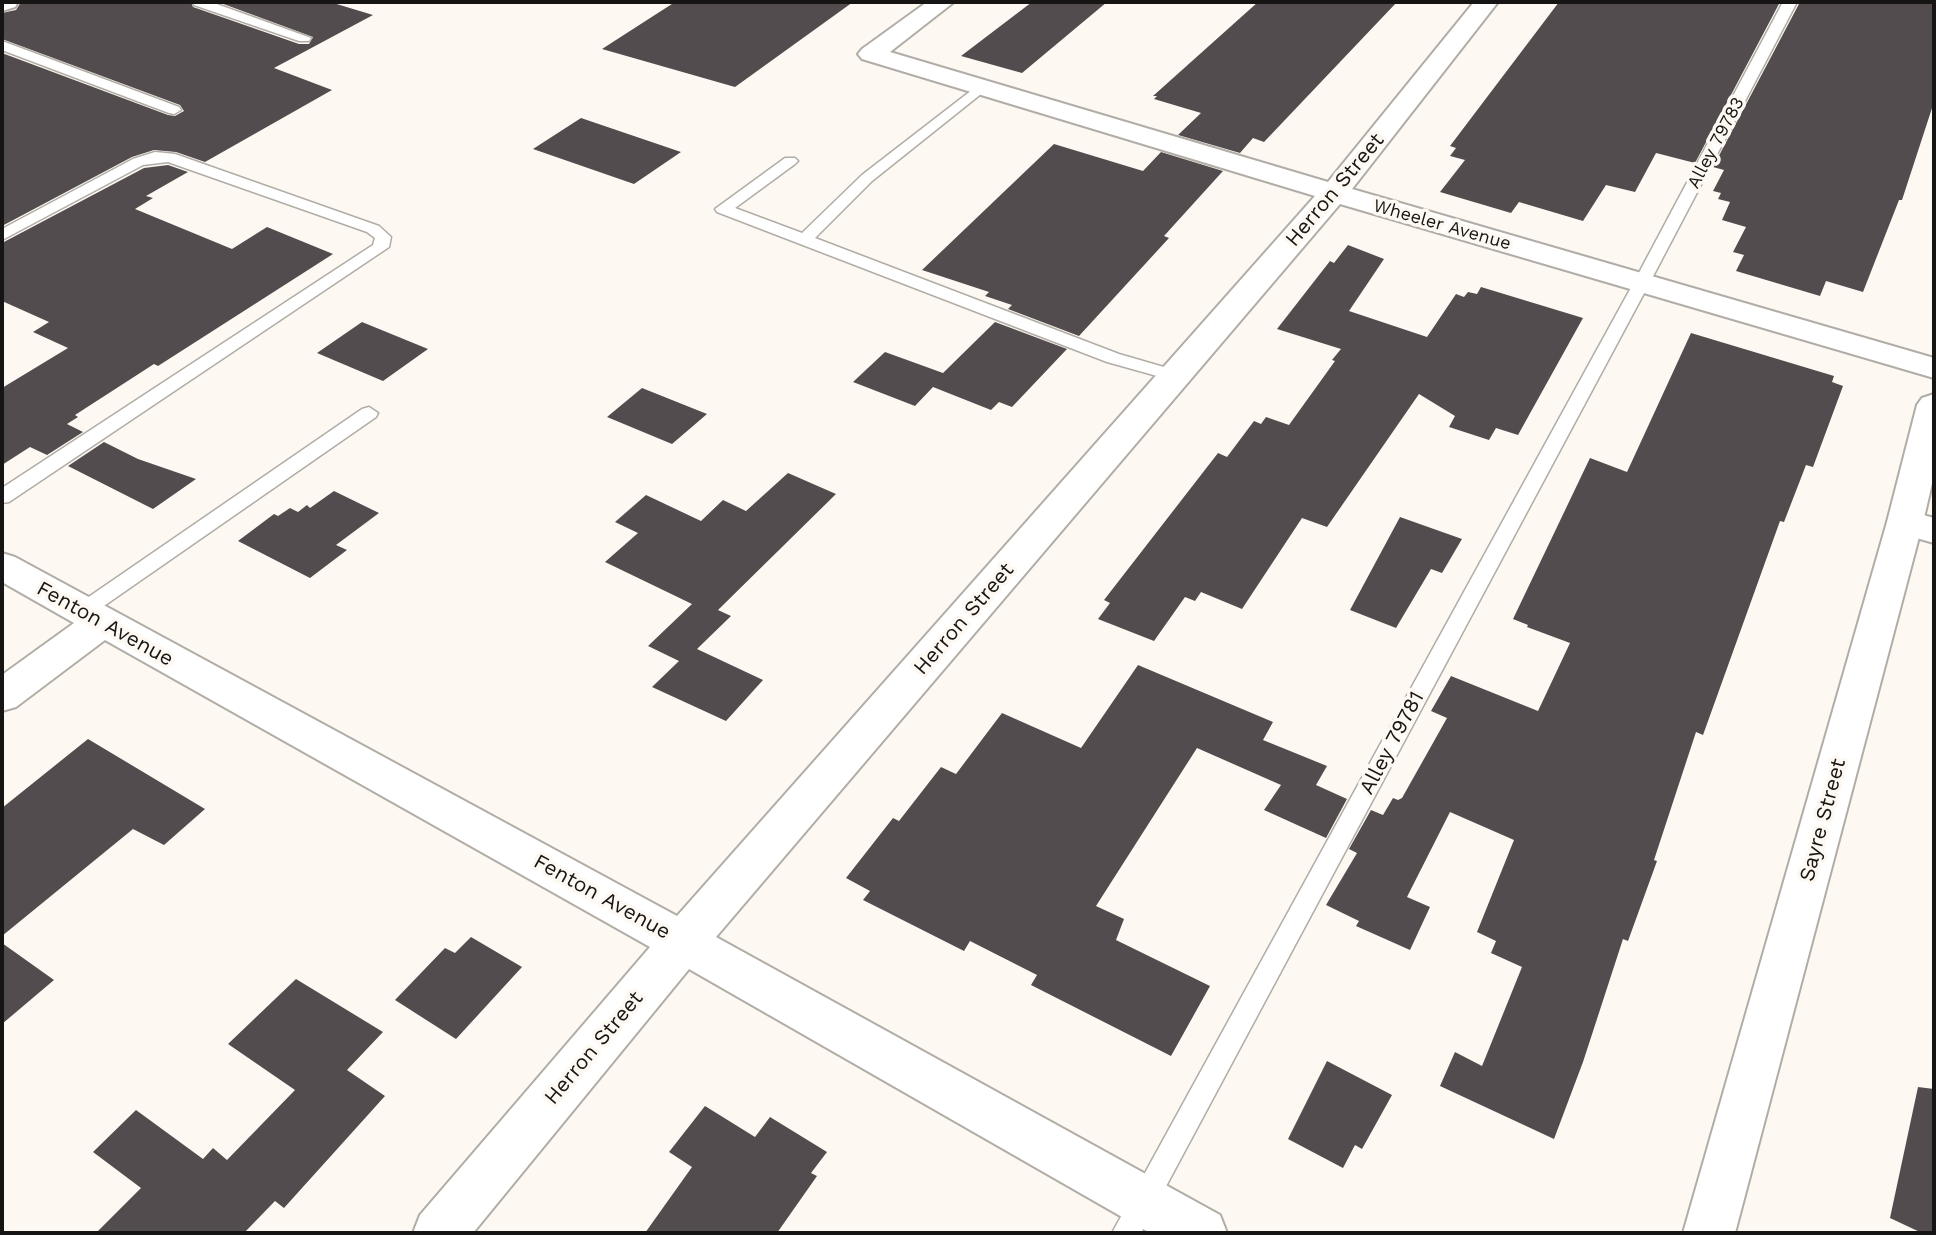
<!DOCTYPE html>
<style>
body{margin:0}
#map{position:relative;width:1936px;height:1235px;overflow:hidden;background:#fdf9f2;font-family:"Work Sans",sans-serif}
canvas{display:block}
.frame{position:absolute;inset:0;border:4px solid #171513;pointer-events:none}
</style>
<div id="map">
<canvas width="1936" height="1235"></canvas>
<div class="frame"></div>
</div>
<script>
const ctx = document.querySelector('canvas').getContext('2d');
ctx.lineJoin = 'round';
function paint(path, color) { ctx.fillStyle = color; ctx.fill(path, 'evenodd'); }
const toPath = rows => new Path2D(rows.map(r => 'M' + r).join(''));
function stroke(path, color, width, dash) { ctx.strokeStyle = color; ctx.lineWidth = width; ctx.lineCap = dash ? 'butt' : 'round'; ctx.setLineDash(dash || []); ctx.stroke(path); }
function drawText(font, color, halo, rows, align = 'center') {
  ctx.font = font + ' "Work Sans",sans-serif'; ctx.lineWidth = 7; ctx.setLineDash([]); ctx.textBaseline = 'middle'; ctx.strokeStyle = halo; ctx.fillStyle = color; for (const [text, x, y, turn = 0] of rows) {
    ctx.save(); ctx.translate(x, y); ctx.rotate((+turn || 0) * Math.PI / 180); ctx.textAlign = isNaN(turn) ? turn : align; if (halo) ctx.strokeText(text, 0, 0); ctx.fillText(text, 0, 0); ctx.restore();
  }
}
paint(toPath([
 [21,2,191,2,193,7,299,44,309,44,313,37,218,2,330,2,373,15,274,68,332,90,205,162,176,152,154,150,132,157,2,226,2,53,168,115,175,116,184,111,180,105,2,39,2,13,16,10],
 [675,2,853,2,735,87,602,49],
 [1032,2,1107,2,1022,73,961,56],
 [1258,2,1397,2,1264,142,1253,138,1240,153,1178,135,1201,113,1154,99,1157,96,1153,96],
 [1559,2,1780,2,1695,163,1656,153,1635,192,1606,185,1583,221,1519,202,1511,213,1440,192,1465,160,1450,156,1456,148,1450,146],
 [1800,2,1934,2,1934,102,1902,200,1899,200,1863,292,1826,281,1820,296,1736,271,1744,255,1733,252,1746,227,1722,220,1730,202,1718,199,1721,193,1713,191,1724,170,1713,167],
 [581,118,681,152,634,184,533,149],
 [1054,144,1143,171,1161,152,1223,171,1164,236,1169,238,1079,336,1008,309,1012,305,985,296,989,292,922,270],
 [168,165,188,172,146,196,153,198,135,209,232,249,267,227,333,254,158,366,154,364,75,415,78,417,67,424,83,432,47,455,30,447,2,465,2,388,68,348,33,332,49,322,2,301,2,243,144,168],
 [1348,245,1384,259,1349,311,1427,337,1456,294,1464,297,1468,292,1477,294,1481,287,1583,318,1518,435,1496,428,1489,440,1449,427,1455,416,1419,394,1327,527,1302,518,1242,609,1201,592,1195,601,1185,597,1154,641,1098,619,1110,603,1104,600,1218,453,1227,457,1254,421,1261,424,1266,417,1289,425,1335,361,1332,360,1341,349,1277,329,1330,261,1334,263],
 [362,322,428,349,383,381,317,353],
 [995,322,1067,349,1012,407,999,402,991,410,933,387,915,406,853,382,885,352,943,373],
 [1691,333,1834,376,1832,382,1843,386,1813,467,1806,465,1784,522,1780,521,1703,735,1696,732,1654,860,1657,861,1628,941,1623,939,1583,1062,1554,1139,1440,1086,1455,1052,1482,1066,1522,967,1491,953,1496,941,1477,932,1514,840,1450,812,1407,897,1430,907,1410,950,1356,926,1359,921,1326,905,1357,853,1349,849,1371,810,1383,815,1393,798,1398,800,1402,798,1447,718,1431,711,1451,676,1538,711,1570,643,1527,627,1528,625,1513,619,1590,458,1627,472],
 [642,388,707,414,672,444,607,417],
 [104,442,138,459,196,479,153,509,68,466],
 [788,473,836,494,718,610,731,616,697,649,763,680,726,721,652,687,679,661,648,646,692,604,605,562,638,533,615,522,646,495,701,521,723,500,746,511],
 [334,491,379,513,336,545,347,550,310,578,238,541,274,514,278,516,290,508,298,512,307,505,310,508],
 [1400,517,1462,539,1442,573,1431,569,1396,628,1350,610],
 [1138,665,1273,722,1263,740,1327,766,1316,785,1347,799,1326,838,1264,810,1281,785,1197,748,1096,906,1124,919,1116,940,1210,986,1171,1056,1031,985,1037,975,970,941,964,951,863,900,870,891,846,878,893,818,899,821,941,767,956,774,1002,713,1081,748],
 [88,739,205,809,164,845,133,829,2,936,2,808],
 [471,937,522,967,456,1039,395,1000,445,948,455,953],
 [2,943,54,980,2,1024],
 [296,979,383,1032,347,1070,385,1096,284,1208,275,1201,244,1233,96,1233,141,1188,93,1152,136,1110,203,1159,213,1148,227,1160,295,1090,228,1044],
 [1327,1061,1392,1095,1362,1149,1355,1145,1343,1168,1288,1139],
 [1918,1087,1934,1089,1934,1233,1922,1233,1890,1218],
 [705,1106,755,1137,770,1117,827,1152,811,1173,817,1176,777,1233,645,1233,692,1167,669,1152]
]), '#534c4e');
const service = toPath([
 [193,2,211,2,311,38,309,41,299,41,194,5,193,2],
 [1783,2,1797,2,1649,284,1141,1233,1112,1233,1633,284,1783,2],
 [2,41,179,107,181,110,174,114,169,113,2,50,2,41],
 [981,83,988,87,986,90,872,181,815,238,1119,354,1181,372,1184,376,1181,380,1175,381,1107,362,717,212,715,209,785,158,795,158,798,161,795,164,735,208,802,233,862,175,981,83],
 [155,152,175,154,379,226,391,237,389,247,9,502,2,503,2,488,373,245,375,238,367,232,168,162,143,165,2,240,2,229,133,159,155,152],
 [369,407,378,413,376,417,88,617,81,620,74,617,71,612,74,607,362,409,369,407]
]);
const minor = toPath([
 [2,2,18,2,15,7,2,11,2,2],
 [927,2,954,2,890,52,1328,182,1474,2,1498,2,1352,189,1934,358,1934,378,1340,204,716,937,1220,1215,1227,1233,1150,1233,689,969,473,1233,413,1233,420,1215,650,947,105,640,16,707,2,711,2,675,74,623,2,582,2,553,15,557,677,916,1315,196,862,59,858,54,862,49,927,2],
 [1905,510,1934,518,1934,543,1892,531,1887,522,1892,513,1905,510]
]);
const tertiary = toPath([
 [1934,394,1934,475,1923,522,1735,1233,1683,1233,1887,522,1917,405,1922,398,1934,394]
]);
stroke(service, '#b1ada6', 3);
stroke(minor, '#b1ada6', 4);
stroke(tertiary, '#b1ada6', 4);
paint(service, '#fff');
paint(minor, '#fff');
paint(tertiary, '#fff');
drawText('18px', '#171513', '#fdf9f2', [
 ["Alley 79783",1716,143,-62],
 ["Wheeler Avenue",1442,225,16]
]);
drawText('21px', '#171513', '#fdf9f2', [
 ["Herron Street",1335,190,-50],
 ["Herron Street",964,619,-49],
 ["Fenton Avenue",105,624,29],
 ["Alley 79781",1392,743,-62],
 ["Sayre Street",1823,820,-75],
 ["Fenton Avenue",602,897,29],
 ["Herron Street",594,1048,-50]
]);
</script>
